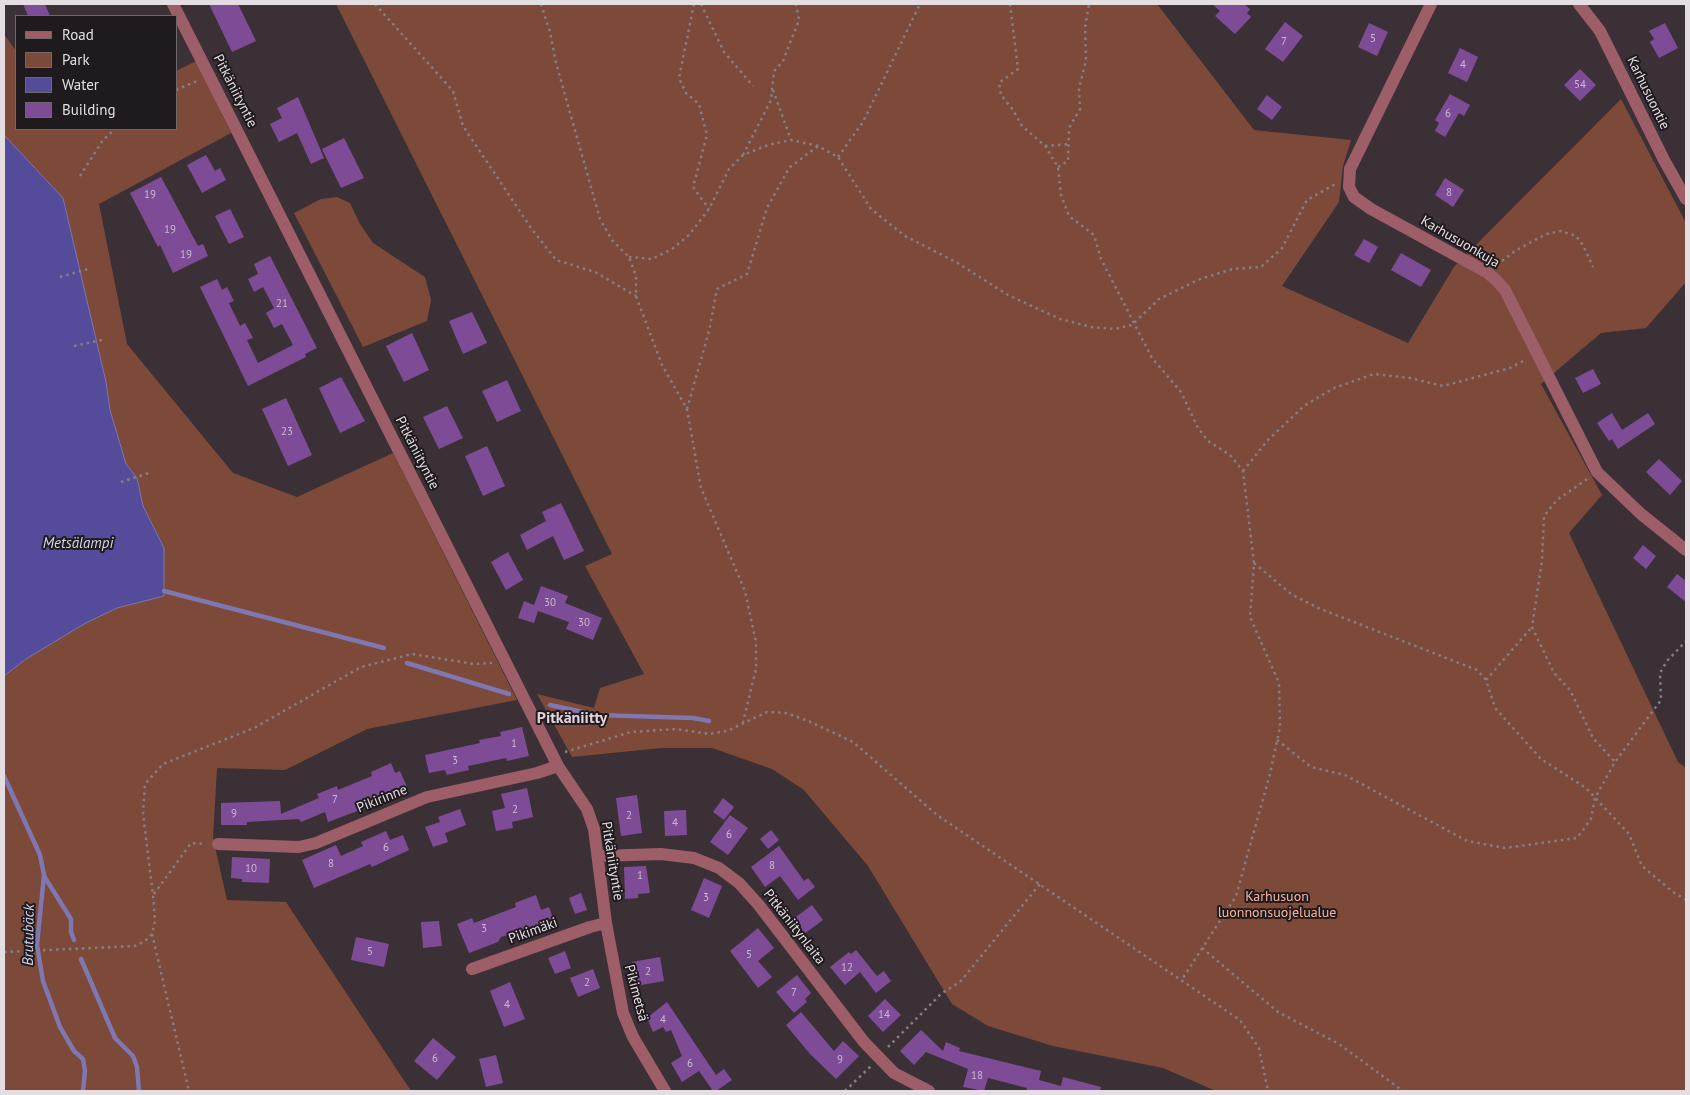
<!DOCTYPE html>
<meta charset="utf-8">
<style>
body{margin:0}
#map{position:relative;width:1690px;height:1095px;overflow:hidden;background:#3c3037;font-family:"PT Sans",sans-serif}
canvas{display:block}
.frame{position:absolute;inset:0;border:5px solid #e4dde1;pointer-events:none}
.legend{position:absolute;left:15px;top:15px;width:162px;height:115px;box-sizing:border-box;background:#1f1a1d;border:1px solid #6e686b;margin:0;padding:6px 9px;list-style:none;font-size:15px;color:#e4dde1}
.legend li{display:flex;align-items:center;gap:10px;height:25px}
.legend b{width:25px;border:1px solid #6e686b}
</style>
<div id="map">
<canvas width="1690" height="1095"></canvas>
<div class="frame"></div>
<ul class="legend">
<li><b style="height:6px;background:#9e5e68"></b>Road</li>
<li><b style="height:14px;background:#7d4938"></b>Park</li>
<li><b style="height:14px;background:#544b9b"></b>Water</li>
<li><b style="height:14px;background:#7e4c97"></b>Building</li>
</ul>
</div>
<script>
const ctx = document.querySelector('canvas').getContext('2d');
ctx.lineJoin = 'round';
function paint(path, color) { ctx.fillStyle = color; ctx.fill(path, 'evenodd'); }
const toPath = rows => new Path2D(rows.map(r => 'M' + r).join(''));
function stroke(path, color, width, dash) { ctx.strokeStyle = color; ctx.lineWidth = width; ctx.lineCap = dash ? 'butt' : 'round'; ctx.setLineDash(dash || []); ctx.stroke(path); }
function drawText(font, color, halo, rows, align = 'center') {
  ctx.font = font + ' "PT Sans",sans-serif'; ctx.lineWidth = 4; ctx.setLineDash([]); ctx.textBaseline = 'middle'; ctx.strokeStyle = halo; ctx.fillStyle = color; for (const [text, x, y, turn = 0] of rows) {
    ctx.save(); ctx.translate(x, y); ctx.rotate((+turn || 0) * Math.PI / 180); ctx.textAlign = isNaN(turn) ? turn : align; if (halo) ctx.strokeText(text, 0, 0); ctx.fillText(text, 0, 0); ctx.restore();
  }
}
paint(toPath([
 [336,4,1157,4,1254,130,1351,140,1343,166,1339,202,1282,286,1408,343,1454,267,1621,99,1686,223,1686,282,1646,328,1601,333,1541,384,1602,495,1569,533,1678,762,1686,768,1686,1091,1216,1091,1163,1068,1053,1046,988,1026,952,1004,868,866,804,790,772,769,712,748,661,748,572,757,537,694,594,708,600,688,644,674,585,566,612,554],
 [4,34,16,51,16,129,176,129,176,71,196,61,231,133,99,204,127,344,233,473,297,497,393,453,517,700,367,729,285,770,217,768,213,838,227,900,286,902,411,1091,4,1091,4,676,26,659,84,624,117,608,164,596,164,548,143,506,137,478,126,464,110,410,106,382,63,198,4,135],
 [337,197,350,203,360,224,373,243,425,277,431,300,427,321,363,347,294,213,321,199]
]), '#7d4938');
const water = toPath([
 [4,135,63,198,106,382,110,410,126,464,137,478,143,506,164,548,164,596,117,608,84,624,26,659,4,676,4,135]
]);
paint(water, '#544b9b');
stroke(water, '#7f77b0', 1);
stroke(toPath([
 [164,591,384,648],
 [407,663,509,694],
 [550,705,597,715,693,718,709,721],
 [4,776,40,855,44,875,37,945,43,981,60,1027,74,1051,83,1059,85,1071,83,1091],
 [44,876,71,919,71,932,74,940],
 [81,959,115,1038,133,1056,137,1067,139,1091]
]), '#7f77b0', 4.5);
paint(toPath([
 [23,4,45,4,50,16,28,16],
 [209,4,238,4,256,41,232,52],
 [1212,4,1244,4,1250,9,1247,13,1251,17,1235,34,1215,16,1220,11],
 [1285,22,1303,36,1283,62,1265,49],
 [1369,23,1388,32,1377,56,1358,47],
 [1665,23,1678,48,1659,58,1650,42,1654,39,1649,31],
 [1460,48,1478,57,1467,82,1448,73],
 [1580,69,1596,85,1580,101,1564,85],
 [1450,94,1470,105,1464,116,1459,113,1445,137,1435,131,1439,123,1435,120],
 [1267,95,1282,107,1272,120,1257,109],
 [298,97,324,158,311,164,297,133,279,142,270,124,282,118,277,108],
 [344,138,364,178,341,188,322,149],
 [206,155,215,171,220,168,226,180,202,193,187,165],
 [161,177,198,246,203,244,208,256,173,273,160,245,158,247,130,193],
 [1445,178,1464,190,1453,207,1435,195],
 [230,209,244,237,229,244,215,216],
 [1364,239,1378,247,1369,263,1354,255],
 [1401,253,1431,270,1421,287,1391,270],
 [270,256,317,348,305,354,306,357,248,386,200,287,217,279,222,290,227,287,234,301,229,303,240,326,245,323,253,338,247,340,258,363,293,345,282,324,274,328,266,313,274,308,263,287,254,292,248,279,258,274,254,264],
 [472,312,487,343,463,354,449,321],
 [412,333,429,370,404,382,386,346],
 [1593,369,1601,384,1583,393,1575,378],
 [341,377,365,421,340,433,319,388],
 [507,380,521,411,497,422,482,391],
 [286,398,312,455,288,466,262,409],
 [447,406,463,438,439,449,423,417],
 [1612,413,1622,430,1648,413,1655,424,1618,449,1612,439,1609,441,1597,423],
 [487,446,505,486,483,496,465,456],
 [1659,459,1682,481,1670,495,1646,472],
 [561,503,584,551,564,560,553,536,527,550,520,535,546,521,542,512],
 [1643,545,1656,556,1646,569,1633,558],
 [508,552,523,580,506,590,491,562],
 [1677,574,1686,581,1686,602,1667,587],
 [541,586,568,596,565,603,602,618,593,640,566,629,569,622,538,611,534,623,518,618,524,601,534,605],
 [522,727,529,756,507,761,506,758,468,766,469,770,447,775,445,770,429,773,425,755,480,743,479,740,501,736,500,732],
 [391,763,395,773,400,771,408,789,383,799,384,801,328,822,325,812,301,822,299,819,247,822,247,825,221,825,221,803,280,801,281,814,319,798,317,794,337,786,338,790,372,776,371,772],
 [527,788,533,817,512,822,513,828,496,831,492,811,505,808,501,794],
 [637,795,642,833,621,836,616,798],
 [723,798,734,807,724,820,713,812],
 [460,809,466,825,445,833,448,842,433,847,425,827,440,822,438,817],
 [686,810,687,835,665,836,664,811],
 [730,815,748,828,728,855,710,842],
 [771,830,779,840,768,849,760,839],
 [386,831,390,840,403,835,409,850,372,867,370,864,314,888,302,860,336,845,341,856,363,846,361,842],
 [779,846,804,881,808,878,815,887,798,900,780,876,765,887,751,867],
 [232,857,270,859,269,883,242,882,242,879,231,878],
 [646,866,650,893,638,894,638,898,625,899,624,867],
 [704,878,722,886,709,918,691,910],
 [581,893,587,910,575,914,569,898],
 [536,895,541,910,549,907,554,921,501,937,498,942,469,953,457,924,472,918,474,923,516,907,515,903],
 [812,905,823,920,804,934,793,919],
 [439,921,442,946,423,948,421,922],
 [758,928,774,948,758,961,772,977,758,988,730,951],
 [356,937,389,944,384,967,351,960],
 [856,950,877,976,884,971,891,981,876,993,860,972,845,985,830,967,849,952,851,954],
 [565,951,571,968,555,974,548,958],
 [660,957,664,981,636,986,632,962],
 [593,969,600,988,578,997,570,978],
 [797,975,811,993,805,999,807,1002,794,1013,776,992],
 [510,982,525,1019,504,1027,490,991],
 [885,999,901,1015,883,1032,868,1016],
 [667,1002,716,1075,724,1069,732,1080,716,1091,713,1091,699,1071,682,1082,671,1063,682,1056,671,1030,666,1032,663,1027,653,1032,647,1018],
 [801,1012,834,1051,843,1041,859,1056,836,1079,810,1054,786,1025],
 [921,1030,943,1051,946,1042,960,1048,959,1051,1041,1071,1039,1080,1061,1086,1063,1077,1101,1087,1100,1091,1026,1091,1027,1088,988,1078,984,1091,963,1087,968,1069,926,1052,914,1065,900,1051],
 [433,1038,456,1057,437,1080,414,1061],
 [496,1055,503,1083,486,1087,479,1059]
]), '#7e4c97');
stroke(toPath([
 [375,4,453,91,463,126,531,228,556,260,595,272,636,296],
 [541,4,550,32,556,63,600,219,612,240,629,257,636,276,636,296,662,365,687,409,701,488,745,591,756,642,756,669,743,722],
 [694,4,679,78,686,93,699,104,707,135,693,187,709,209],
 [701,4,724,52,753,86],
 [1010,4,1018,69,999,83,1001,95,1013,110,1022,126,1045,146,1058,167,1061,195,1069,216,1094,235,1101,259,1152,358,1181,392,1198,428,1208,441,1230,455,1243,471,1254,563,1250,617,1279,683,1280,727,1270,774,1236,896,1181,981],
 [176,90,197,81],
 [773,90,791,140],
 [1045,146,1069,144],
 [743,155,771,100,774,71,783,61,799,20,796,4],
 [838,157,863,122,920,4],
 [1058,167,1068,161,1069,128,1080,109,1079,89,1086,60,1085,28,1089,4],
 [80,176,103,140,115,129],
 [629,257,652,259,672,249,689,235,709,209,729,169,743,155,768,145,791,140,818,146,838,157,871,209,905,236,956,262,1008,295,1060,319,1091,327,1115,329,1132,325,1159,299,1200,279,1233,269,1261,267,1282,248,1307,200,1337,183],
 [1497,265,1515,251,1546,234,1561,231,1576,236,1583,245,1593,267],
 [60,277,88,269],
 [74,346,106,339],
 [687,409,709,331,717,289,747,274,767,208,789,168,818,146],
 [1243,471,1268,440,1304,406,1334,388,1374,374,1410,378,1443,386,1510,368,1525,360],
 [1587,479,1557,500,1544,516,1542,560,1532,627,1554,673,1570,690,1593,738,1615,762],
 [121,482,149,473],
 [1254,563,1291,594,1318,608,1477,670,1486,680,1495,708,1541,759,1586,788,1629,834,1642,866,1673,892,1686,900],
 [1486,680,1532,627],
 [1277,740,1311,767,1345,775,1467,841,1505,848,1577,838,1591,819,1595,798,1615,762,1661,700,1660,673,1667,661,1686,641],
 [565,752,631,732,676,729,709,734,727,731,767,712,786,713,806,720,853,742,937,815,1240,1020,1259,1048,1268,1091],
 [154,894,191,843,206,844],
 [152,934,189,1091],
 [1202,948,1278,1012,1339,1044,1403,1091],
 [4,952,135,946,145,941,152,934,155,921,153,895,143,814,145,784,163,764,254,728,361,667,412,654,474,664,492,663],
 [888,1047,942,993,960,982,1040,884],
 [845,1091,871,1066]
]), '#877d83', 2.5, [2.5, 4]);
stroke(toPath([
 [173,4,558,766,587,809,594,829,606,923,623,1013,633,1037,665,1091],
 [1431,4,1350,169,1349,187,1354,197,1371,209,1488,273,1497,281,1505,290,1597,472,1641,514,1686,550],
 [1579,4,1600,31,1664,160,1686,199],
 [218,844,299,847,316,843,427,797,537,773,558,766],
 [599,856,661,854,694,858,719,868,739,883,758,904,864,1042,894,1073,929,1091],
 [472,969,590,927,606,923]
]), '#9e5e68', 12);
drawText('11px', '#cab9ce', null, [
 ["5",1373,39],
 ["7",1284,42],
 ["4",1463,65],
 ["54",1580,85],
 ["6",1448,114],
 ["8",1449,193],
 ["19",150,195],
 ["19",170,230],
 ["19",186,255],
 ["21",282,304],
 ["23",287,432],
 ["30",550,603],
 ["30",584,623],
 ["1",514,744],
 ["3",455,761],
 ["7",335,800],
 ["2",515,810],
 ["9",234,814],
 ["2",629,816],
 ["4",675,823],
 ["6",729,835],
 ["6",386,848],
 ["8",331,864],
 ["8",772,866],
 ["10",251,869],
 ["1",640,876],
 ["3",706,898],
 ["3",484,929],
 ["5",370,952],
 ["5",749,955],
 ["12",847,968],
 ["2",648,972],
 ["2",587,983],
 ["7",794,993],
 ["4",507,1005],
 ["14",884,1015],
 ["4",663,1020],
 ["6",435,1059],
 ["9",840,1060],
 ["6",690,1064],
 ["18",977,1076]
]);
drawText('14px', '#e4dde1', '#1f1a1d', [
 ["Pitkäniityntie",235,91,63],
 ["Karhusuontie",1648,93,64],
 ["Karhusuonkuja",1460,242,30],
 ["Pitkäniityntie",417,453,63],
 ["Pikirinne",382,799,-22],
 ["Pitkäniityntie",612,861,81],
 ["Pitkäniitynlaita",794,927,52],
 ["Pikimäki",533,931,-20],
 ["Pikimetsä",636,993,75]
]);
drawText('14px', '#fcb29a', '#1f1a1d', [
 ["Karhusuon",1277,897],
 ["luonnonsuojelualue",1277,913]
]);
drawText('italic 15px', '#d5d5ec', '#1f1a1d', [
 ["Metsälampi",78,544],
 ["Brutubäck",29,935,-89]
]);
drawText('bold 16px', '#e2d3dc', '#1f1a1d', [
 ["Pitkäniitty",572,718]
]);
</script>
